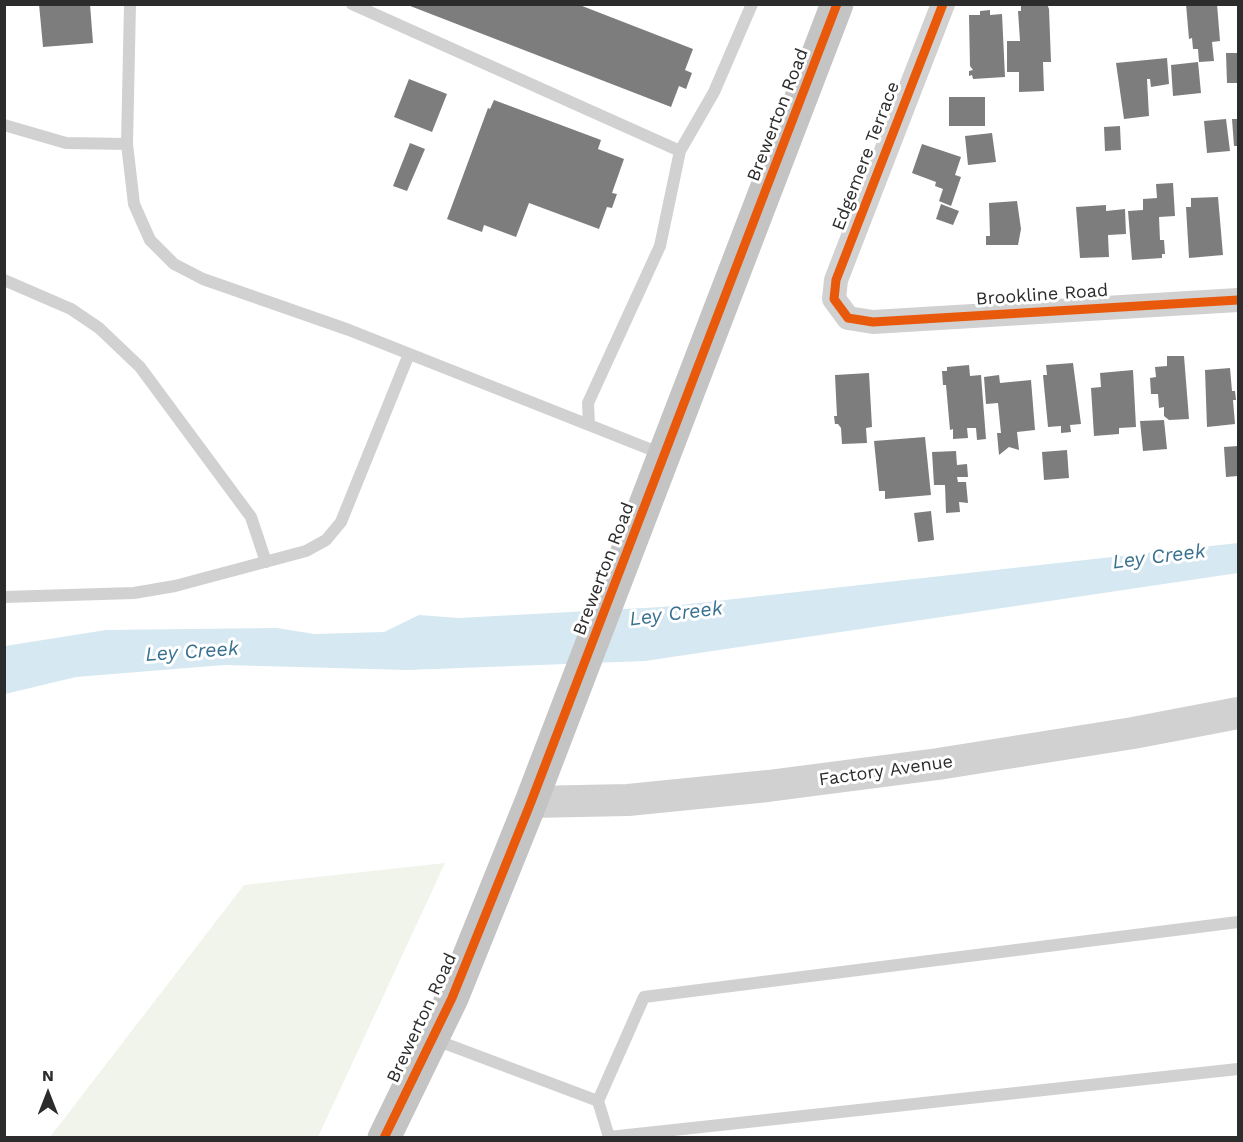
<!DOCTYPE html>
<style>
body{margin:0}
#map{position:relative;width:1243px;height:1142px;overflow:hidden;background:#fff;font-family:"Work Sans",sans-serif}
canvas{display:block}
.frame{position:absolute;inset:0;border:6px solid #2c2c2c;pointer-events:none}
.north{position:absolute;left:18px;top:1064px;width:60px;height:60px;-webkit-text-stroke:4px #fff;paint-order:stroke;rotate:0deg;font-size:16px;font-weight:700;line-height:24px;text-align:center;color:#2c2c2c}
.north::after{content:'';display:block;margin:auto;width:21px;height:27px;background:#2c2c2c;clip-path:polygon(50% 0,100% 100%,50% 72%,0 100%)}
</style>
<div id="map">
<canvas width="1243" height="1142"></canvas>
<div class="frame"></div>
<div class="north">N</div>
</div>
<script>
const ctx = document.querySelector('canvas').getContext('2d');
ctx.lineJoin = 'round';
function paint(path, color) { ctx.fillStyle = color; ctx.fill(path, 'evenodd'); }
const toPath = rows => new Path2D(rows.map(r => 'M' + r).join(''));
function stroke(path, color, width, dash) { ctx.strokeStyle = color; ctx.lineWidth = width; ctx.lineCap = dash ? 'butt' : 'round'; ctx.setLineDash(dash || []); ctx.stroke(path); }
function drawText(font, color, halo, rows, align = 'center') {
  ctx.font = font + ' "Work Sans",sans-serif'; ctx.lineWidth = 6; ctx.setLineDash([]); ctx.textBaseline = 'middle'; ctx.strokeStyle = halo; ctx.fillStyle = color; for (const [text, x, y, turn = 0] of rows) {
    ctx.save(); ctx.translate(x, y); ctx.rotate((+turn || 0) * Math.PI / 180); ctx.textAlign = isNaN(turn) ? turn : align; if (halo) ctx.strokeText(text, 0, 0); ctx.fillText(text, 0, 0); ctx.restore();
  }
}
paint(toPath([
 [445,863,318,1137,50,1137,244,885]
]), '#f0f4ea');
paint(toPath([
 [1238,543,1238,573,645,661,408,670,224,665,76,677,5,694,5,646,106,630,277,628,314,634,384,632,419,615,459,618,662,607]
]), '#d6e8f2');
paint(toPath([
 [39,4,90,4,93,43,43,47],
 [405,4,577,4,693,49,685,70,692,73,686,89,679,86,671,107],
 [1021,4,1047,4,1049,9,1051,62,1043,62,1044,91,1019,92,1019,72,1007,72,1007,41,1020,41,1018,11,1021,11],
 [1186,4,1217,4,1220,41,1212,42,1214,61,1199,62,1198,49,1193,49,1192,38,1189,39],
 [990,10,990,15,1002,14,1005,77,973,79,972,75,969,76,969,71,973,70,970,66,969,15,980,15,980,11],
 [1226,53,1238,53,1238,83,1227,83],
 [1167,58,1169,84,1151,87,1150,79,1147,79,1149,116,1124,119,1116,63],
 [1198,62,1201,93,1173,96,1171,65],
 [409,79,447,94,432,132,394,117],
 [949,97,985,97,985,126,949,126],
 [494,100,601,140,598,149,624,159,612,193,617,194,612,208,607,207,599,229,529,203,516,237,484,225,482,232,447,219,488,108,490,109],
 [1226,119,1230,151,1207,153,1204,121],
 [1232,119,1238,119,1238,146,1234,146],
 [1120,126,1121,150,1105,151,1104,127],
 [992,133,996,162,968,165,965,136],
 [410,143,425,149,407,191,393,186],
 [922,144,961,157,955,175,961,177,951,206,939,201,943,189,935,186,936,182,912,173],
 [1173,183,1175,216,1159,217,1160,240,1164,240,1165,254,1162,254,1162,258,1132,260,1128,211,1143,210,1143,199,1157,198,1156,184],
 [1218,197,1223,255,1189,258,1186,207,1191,207,1191,198],
 [1017,201,1021,229,1018,245,986,245,986,236,990,236,989,203],
 [941,204,959,211,953,225,936,219],
 [1106,205,1106,211,1125,209,1126,234,1108,235,1109,257,1080,258,1076,207],
 [1167,356,1184,356,1189,419,1169,420,1164,416,1164,407,1159,408,1158,394,1151,394,1150,378,1156,377,1155,367,1167,366],
 [1073,363,1081,424,1070,425,1071,432,1061,433,1061,426,1048,427,1043,375,1047,375,1046,365],
 [969,365,970,376,981,375,986,439,977,440,976,428,967,428,968,438,953,439,953,429,950,430,946,385,943,385,942,371,947,371,947,367],
 [1230,368,1232,391,1235,391,1236,400,1233,400,1235,424,1207,427,1205,370],
 [1133,370,1136,427,1119,428,1119,434,1094,436,1091,388,1101,387,1100,373],
 [869,373,872,427,866,428,867,443,842,444,841,428,838,424,835,424,834,416,837,416,835,375],
 [999,375,1000,383,1031,380,1035,430,1017,432,1019,450,1009,447,999,455,997,433,1001,433,998,403,986,404,984,377],
 [1164,420,1167,449,1143,451,1140,421],
 [925,437,931,495,885,499,885,491,879,491,874,441],
 [1238,446,1238,476,1226,477,1224,447],
 [1067,450,1069,478,1044,480,1042,452],
 [956,451,957,465,967,464,968,477,957,477,958,482,966,482,968,503,959,502,960,512,946,513,945,485,934,485,932,452],
 [931,511,934,540,918,542,914,513]
]), '#7d7d7d');
stroke(toPath([
 [130,4,127,144,134,204,150,240,174,264,203,279,349,330,589,425],
 [352,4,680,151,714,92,752,4],
 [4,125,66,143,127,144],
 [4,280,71,309,99,328,140,367,251,517,266,562],
 [662,454,589,425,588,403,660,246,680,151],
 [4,597,134,593,175,586,306,551,326,540,341,522,409,354],
 [1238,922,644,997,598,1101,609,1137,1238,1069],
 [433,1039,598,1101]
]), '#d1d1d1', 12);
stroke(toPath([
 [943,4,836,280,834,299,848,318,873,322,1238,300]
]), '#d1d1d1', 24);
stroke(toPath([
 [531,802,628,800,768,786,938,764,1133,733,1238,713]
]), '#d1d1d1', 32);
stroke(toPath([
 [384,1138,452,998,531,802,837,4]
]), '#c4c4c4', 33);
stroke(toPath([
 [943,4,836,280,834,299,848,318,873,322,1238,300],
 [384,1138,452,998,531,802,837,4]
]), '#e8590c', 9);
drawText('18px', '#2c2c2c', '#fff', [
 ["Brewerton Road",778,115,-69],
 ["Edgemere Terrace",866,156,-69],
 ["Brookline Road",1042,295,-4],
 ["Brewerton Road",604,569,-69],
 ["Factory Avenue",886,771,-8],
 ["Brewerton Road",422,1018,-65]
]);
drawText('italic 20px', '#387190', '#fff', [
 ["Ley Creek",1159,557,-7],
 ["Ley Creek",676,614,-7],
 ["Ley Creek",192,652,-4]
]);
</script>
